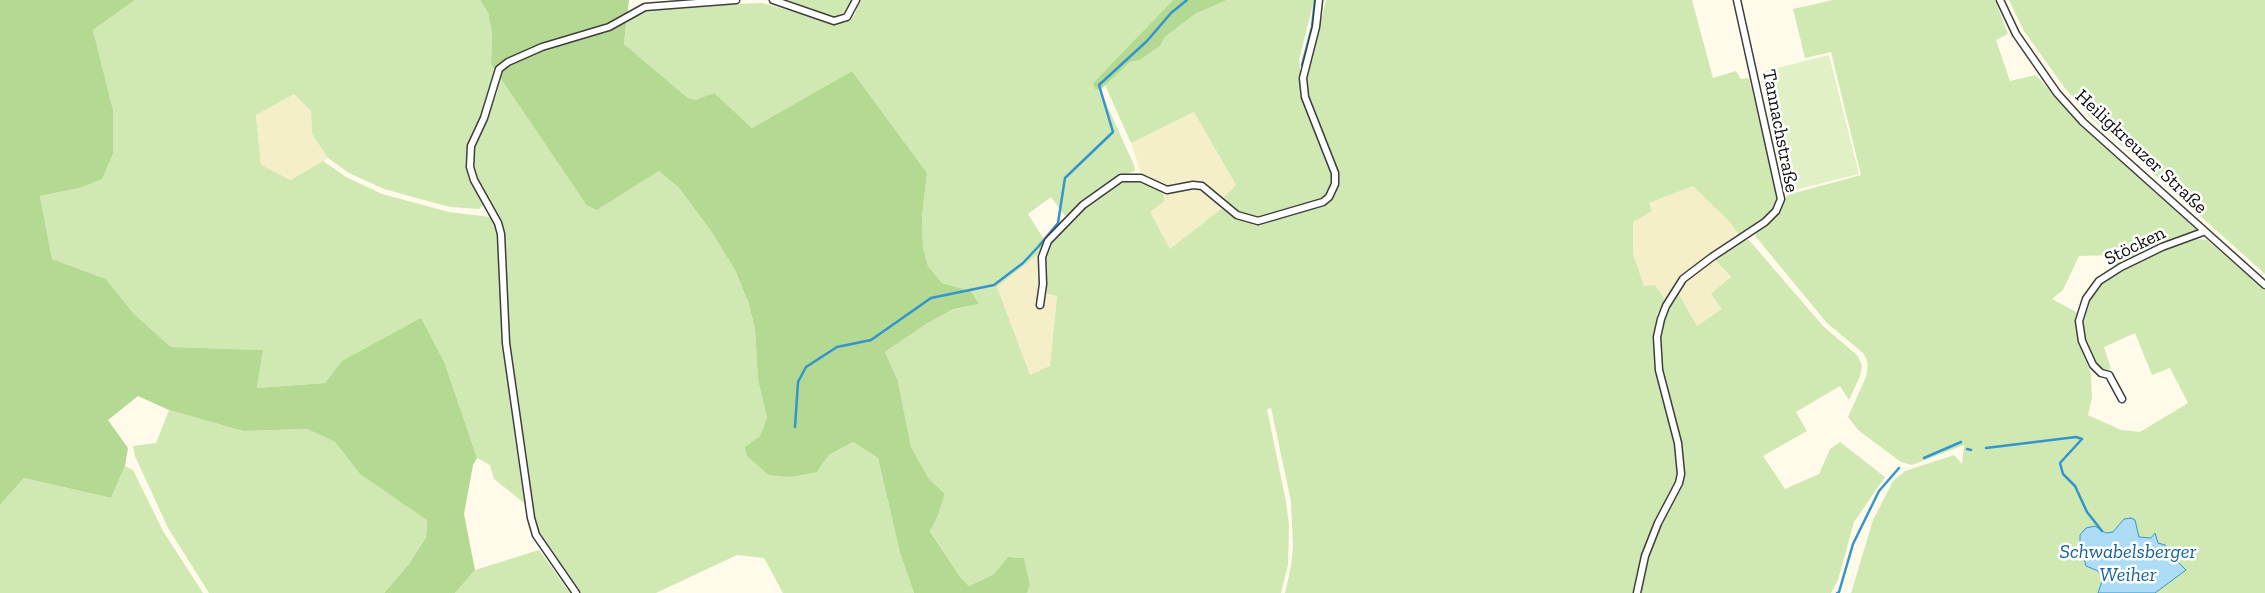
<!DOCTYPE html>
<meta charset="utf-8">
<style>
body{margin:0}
canvas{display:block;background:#fffae9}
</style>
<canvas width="2265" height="593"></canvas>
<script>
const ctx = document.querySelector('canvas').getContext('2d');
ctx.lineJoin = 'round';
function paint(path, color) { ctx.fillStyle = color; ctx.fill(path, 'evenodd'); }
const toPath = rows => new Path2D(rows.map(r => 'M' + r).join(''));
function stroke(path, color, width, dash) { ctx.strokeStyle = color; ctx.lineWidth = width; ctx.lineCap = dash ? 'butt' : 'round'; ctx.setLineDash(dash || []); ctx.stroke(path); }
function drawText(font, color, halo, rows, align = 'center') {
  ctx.font = font + ' "Zilla Slab",serif'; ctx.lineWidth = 5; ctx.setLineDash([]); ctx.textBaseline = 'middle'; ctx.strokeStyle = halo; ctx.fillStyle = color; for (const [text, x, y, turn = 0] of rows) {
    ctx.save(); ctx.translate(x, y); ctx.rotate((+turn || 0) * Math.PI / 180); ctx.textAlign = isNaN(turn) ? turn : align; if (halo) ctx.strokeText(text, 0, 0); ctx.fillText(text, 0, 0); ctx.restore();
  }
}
paint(toPath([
 [294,94,311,111,312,134,328,158,292,180,261,165,256,114],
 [1194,112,1236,185,1228,203,1170,249,1149,212,1165,201,1162,186,1141,174,1131,143],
 [1693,186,1729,221,1744,240,1715,260,1731,278,1723,309,1697,327,1678,294,1671,304,1664,298,1655,285,1644,287,1633,254,1633,222,1652,211,1649,203],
 [1044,251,1057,296,1050,366,1030,376,997,287,1034,256]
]), '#f4efc9');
paint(toPath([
 [135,0,480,0,488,13,492,33,491,64,495,70,482,117,469,145,467,156,466,167,471,181,483,205,479,209,450,207,413,197,384,189,349,173,328,158,312,134,311,111,294,94,256,115,261,165,291,180,323,161,346,177,382,194,449,212,490,217,495,224,498,235,502,343,524,503,494,479,490,465,477,458,445,364,342,361,325,383,257,388,263,350,171,347,134,314,106,279,52,259,40,196,79,188,113,110,93,30],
 [788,0,853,0,848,10,835,17,826,16],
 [859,0,1173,0,1093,83,1095,89,1100,90,1134,165,1135,171,1113,179,1065,216,1051,197,1028,214,1045,241,1038,254,997,287,1030,375,1050,366,1057,296,1046,293,1044,251,1051,242,1085,207,1122,181,1141,181,1163,192,1165,201,1150,212,1170,249,1222,208,1245,222,1258,224,1323,204,1332,199,1339,185,1338,172,1308,96,1307,78,1326,0,1692,0,1713,78,1736,71,1741,79,1749,78,1777,195,1777,203,1774,210,1763,220,1740,236,1729,221,1693,186,1649,203,1652,211,1633,222,1633,254,1644,286,1655,285,1664,298,1664,303,1657,314,1654,335,1655,371,1675,444,1678,474,1635,593,1285,593,1291,566,1293,547,1291,501,1271,408,1267,409,1286,502,1289,525,1288,565,1281,593,1027,593,1030,585,1024,558,1009,557,994,574,969,586,960,577,930,530,938,515,945,494,929,479,911,447,898,381,885,352,926,324,955,309,979,304,971,291,942,283,928,266,923,247,922,216,927,173,852,71,752,128,714,94,696,100,688,98,624,44,627,21,647,11,668,7,762,3,834,23,845,23,855,15],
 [1227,0,1314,0,1299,60,1301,77,1333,173,1327,196,1321,200,1258,218,1238,212,1227,204,1228,203,1223,198,1236,185,1194,112,1131,143,1105,85,1130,62,1140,60,1160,46,1165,37,1195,14],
 [1833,0,1995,0,2008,34,1996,40,2010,81,2036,75,2080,125,2196,229,2194,233,2120,263,2114,268,2113,255,2079,256,2063,290,2052,299,2078,313,2075,320,2078,339,2091,374,2092,398,2088,415,2121,430,2140,432,2188,403,2170,368,2152,375,2135,333,2104,347,2111,369,2103,371,2096,364,2085,340,2082,322,2089,299,2102,282,2164,250,2196,239,2207,240,2265,290,2265,593,2155,593,2186,570,2172,555,2165,545,2158,543,2155,533,2151,538,2139,537,2135,520,2124,519,2113,532,2106,533,2101,528,2080,542,2086,566,2098,571,2103,578,2098,593,1851,593,1873,520,1893,481,1905,471,1954,455,1962,464,1964,445,1912,465,1901,462,1858,430,1848,417,1866,377,1868,365,1866,358,1863,353,1827,323,1756,237,1756,233,1780,213,1787,195,1861,175,1831,52,1805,58,1793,9],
 [2009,0,2265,0,2265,274,2089,116,2064,87,2024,31],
 [499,76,587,206,597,210,659,171,679,188,711,231,735,270,749,304,755,330,758,380,767,418,760,436,746,447,817,472,829,455,853,442,878,458,900,553,914,593,783,593,764,558,737,555,656,593,580,593,539,533,533,518,509,343,504,234,501,222,476,178,473,166,474,148,497,93],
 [1744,240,1749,240,1823,326,1858,356,1862,366,1860,376,1849,400,1840,386,1796,412,1807,431,1763,456,1785,489,1819,474,1830,449,1840,442,1885,477,1854,522,1838,580,1831,593,1640,593,1649,557,1661,523,1682,484,1683,474,1680,442,1662,370,1660,337,1663,319,1678,293,1697,326,1722,309,1711,294,1731,277,1715,260],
 [169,410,243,431,307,429,335,442,360,474,427,519,426,536,409,564,384,593,209,593,168,528,135,456,133,446,156,443],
 [125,466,133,470,163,531,203,593,0,593,0,505,24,478,111,498],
 [539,550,570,593,455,593,475,570]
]), '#d0e9b3');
paint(toPath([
 [0,0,135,0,93,30,113,110,113,153,102,179,79,188,40,196,52,259,106,279,134,314,171,347,263,350,257,388,325,383,342,361,421,318,445,364,477,458,473,465,464,514,475,570,455,593,384,593,409,564,426,537,427,520,360,474,335,442,307,429,243,431,169,410,138,396,108,420,128,448,125,466,111,498,24,478,0,505],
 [480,0,629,0,624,44,688,98,696,100,714,93,752,128,852,71,927,173,922,216,923,247,928,266,942,283,971,291,979,304,954,309,926,324,885,352,898,381,911,447,929,479,945,494,938,515,930,531,960,577,969,586,994,574,1008,557,1024,558,1030,585,1027,593,914,593,900,553,878,458,853,442,829,455,817,472,790,477,769,475,747,456,745,447,760,436,767,418,758,380,755,330,749,304,735,270,711,231,679,188,659,171,597,210,587,206,491,64,492,33,488,13],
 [1173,0,1227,0,1195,14,1165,37,1160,46,1140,60,1130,62,1100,90,1095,89,1093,83]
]), '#b4d992');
paint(toPath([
 [1829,55,1859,174,1791,191,1761,72]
]), '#e2f0c5');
const water = toPath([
 [2131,518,2135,520,2139,537,2151,538,2155,533,2158,543,2165,545,2172,556,2186,570,2155,593,2098,593,2103,578,2098,571,2086,566,2080,542,2080,535,2086,528,2095,526,2106,533,2113,532,2124,519,2131,518]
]);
paint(water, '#adddf6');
stroke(water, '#3494ce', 1);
stroke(toPath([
 [1302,65,1312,27,1315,0],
 [795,427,798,382,806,367,837,347,871,340,931,298,994,285,1023,263,1038,247,1058,223,1065,178,1113,132,1099,85,1147,41,1171,13,1187,0],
 [1986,448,2076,437,2082,439,2060,463,2063,474,2075,486,2087,512,2102,531],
 [1967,449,1971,450],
 [1924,458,1961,442],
 [1837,593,1839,592,1853,544,1879,491,1899,468]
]), '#3494ce', 2.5);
const minor = toPath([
 [773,0,834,21,847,17,856,0],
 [2000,0,2016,34,2057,93,2083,122,2265,285],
 [1040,305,1043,284,1042,257,1048,241,1083,205,1121,178,1141,178,1167,190,1193,185,1202,186,1237,215,1258,221,1323,202,1329,197,1335,184,1335,173,1305,97,1303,78,1316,27,1319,0],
 [2122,399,2109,375,2101,373,2093,365,2082,341,2079,321,2086,299,2099,281,2121,267,2162,247,2203,232],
 [576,593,536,535,531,518,506,343,501,234,498,223,474,180,470,167,471,146,484,118,499,69,508,62,542,47,609,27,645,7,736,0],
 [1637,593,1645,556,1658,523,1679,483,1681,474,1678,443,1659,370,1657,337,1661,319,1666,306,1683,279,1712,257,1765,222,1776,211,1781,199,1737,0]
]);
stroke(minor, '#3e3e3e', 9);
stroke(minor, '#fff', 6);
drawText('19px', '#0b0b0b', '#fff', [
 ["Tannachstraße",1780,131,79],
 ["Heiligkreuzer Straße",2141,152,43],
 ["Stöcken",2135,246,-26]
]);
drawText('italic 20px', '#14649c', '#fff', [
 ["Schwabelsberger",2128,552],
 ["Weiher",2128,575]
]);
</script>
